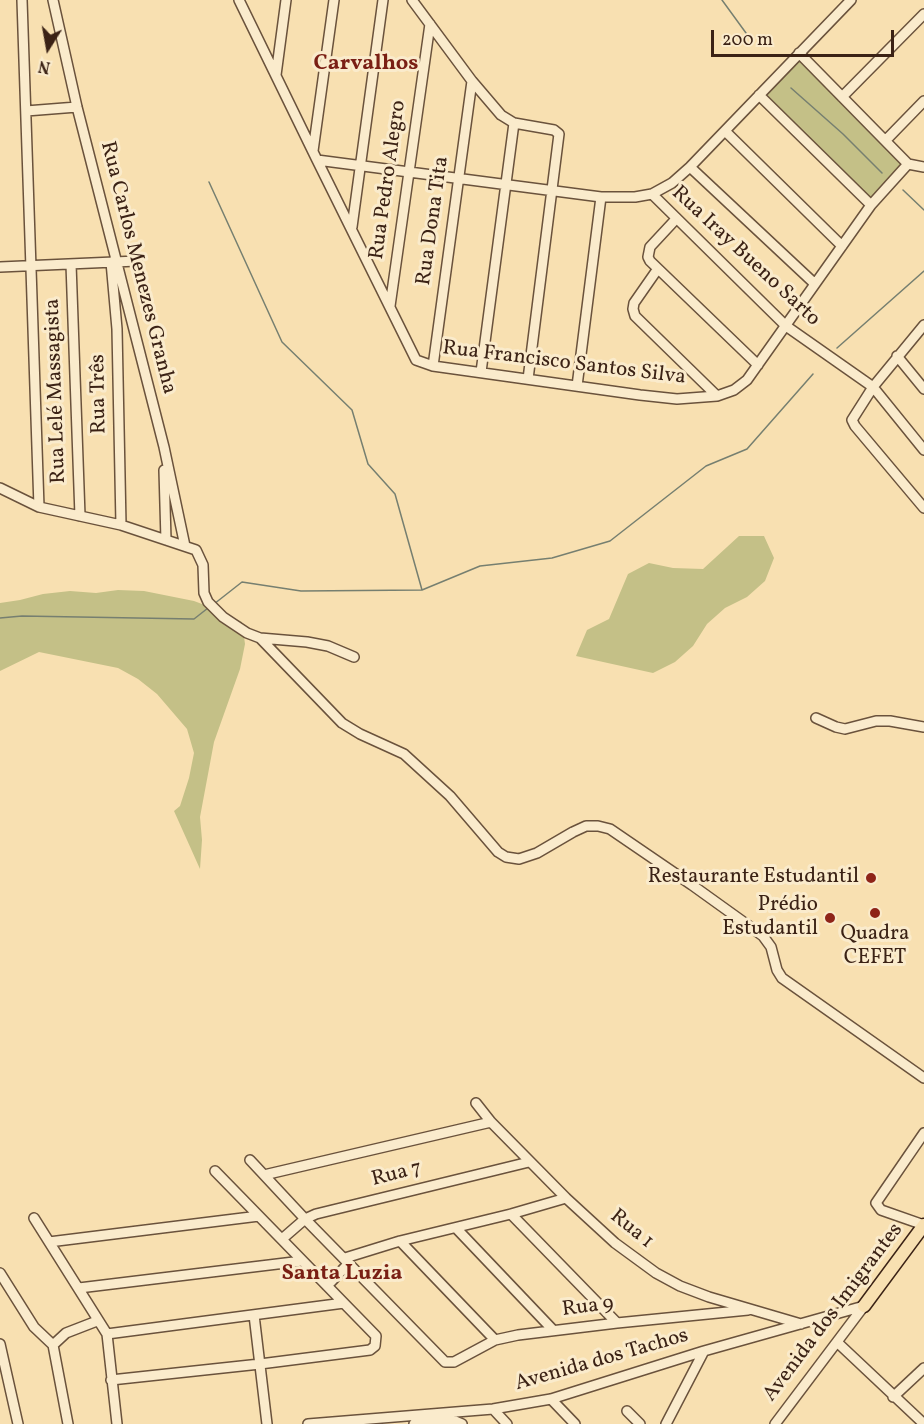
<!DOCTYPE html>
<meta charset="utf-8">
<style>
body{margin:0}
#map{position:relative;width:924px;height:1424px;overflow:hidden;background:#f8e0b1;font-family:Vollkorn,serif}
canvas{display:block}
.north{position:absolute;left:18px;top:18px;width:60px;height:60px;-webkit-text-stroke:4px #faebcc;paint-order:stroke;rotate:191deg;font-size:16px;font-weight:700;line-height:24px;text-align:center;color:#3b2215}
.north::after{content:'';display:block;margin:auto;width:21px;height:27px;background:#3b2215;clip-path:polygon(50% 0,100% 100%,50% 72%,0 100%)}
.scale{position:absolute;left:711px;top:30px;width:183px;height:27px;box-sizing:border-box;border:3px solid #3b2215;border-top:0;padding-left:8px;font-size:18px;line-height:21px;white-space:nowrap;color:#3b2215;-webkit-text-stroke:4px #faebcc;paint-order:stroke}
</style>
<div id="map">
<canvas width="924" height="1424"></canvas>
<div class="north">N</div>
<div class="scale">200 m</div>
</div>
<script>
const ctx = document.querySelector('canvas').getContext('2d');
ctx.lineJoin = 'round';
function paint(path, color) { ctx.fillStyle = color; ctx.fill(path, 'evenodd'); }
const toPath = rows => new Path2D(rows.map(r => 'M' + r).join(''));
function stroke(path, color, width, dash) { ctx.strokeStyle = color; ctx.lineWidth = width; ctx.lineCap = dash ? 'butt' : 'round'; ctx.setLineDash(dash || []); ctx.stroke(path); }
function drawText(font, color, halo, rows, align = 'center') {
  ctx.font = font + ' Vollkorn,serif'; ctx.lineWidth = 6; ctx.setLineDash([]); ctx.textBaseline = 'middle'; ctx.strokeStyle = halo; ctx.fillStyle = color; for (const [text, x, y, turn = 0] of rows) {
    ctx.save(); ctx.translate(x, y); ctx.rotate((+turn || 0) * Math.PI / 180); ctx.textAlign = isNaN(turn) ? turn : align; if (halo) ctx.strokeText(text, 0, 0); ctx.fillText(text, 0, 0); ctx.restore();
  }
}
paint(toPath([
 [799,56,905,164,870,202,764,95],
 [739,536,764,536,774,558,765,581,747,597,725,608,707,624,693,646,675,662,653,673,576,656,587,630,609,619,628,574,649,563,673,568,703,569],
 [118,590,144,591,194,601,218,610,242,622,245,644,240,669,214,742,200,817,202,840,200,869,174,811,180,806,189,778,194,753,187,729,157,694,138,679,118,668,39,652,0,671,0,603,20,600,43,594,70,591,96,593]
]), '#c4c087');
stroke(toPath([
 [722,0,746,33],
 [791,88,843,134,882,173],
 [209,182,282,342,352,410,368,464,395,494,422,590],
 [903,190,924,210],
 [837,348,924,271],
 [214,604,242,582,301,591,422,590,480,566,552,558,610,541,706,466,747,449,813,374],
 [0,618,22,616,194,619,208,608]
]), '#767f70', 1.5);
const minor = toPath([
 [22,0,39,507],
 [53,0,77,107,164,447,185,546],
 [239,0,317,160,601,197,635,197,652,194,672,183,690,167,851,0],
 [412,0,472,81,501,115,514,123,554,130,559,134,528,379],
 [799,53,908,164],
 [276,75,286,0],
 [759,95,871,205],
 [842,97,924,14],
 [26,111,77,107],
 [725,131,842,246],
 [886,140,924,101],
 [313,151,334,0],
 [317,160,416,360,433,366,640,395,677,399,717,396,734,390,747,380,871,205,908,164,924,167],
 [690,167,815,284],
 [652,194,786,326,873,387,924,450],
 [676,219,650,247,648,257,650,261,758,365],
 [352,227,383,0],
 [111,262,117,329,121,525],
 [71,264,80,516],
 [0,267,137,261],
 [657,270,634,303,633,309,635,316,717,396],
 [390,306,430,24],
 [924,325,873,387,852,420,855,426,924,508],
 [897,356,924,389],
 [433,366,472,81],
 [481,372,514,123],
 [577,386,601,197],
 [164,470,166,540],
 [0,488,39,507,121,525,196,550,203,565,204,593,208,602,223,617,247,633,260,638,342,723,360,734,404,754,450,796,498,852,506,857,519,859,537,853,573,832,586,826,598,826,610,829,692,885,763,936,771,947,777,970,782,978,924,1078],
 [260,638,307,642,328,646,354,657],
 [816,718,836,727,845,729,876,721,890,721,924,727],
 [476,1103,491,1122,566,1198,615,1243,656,1273,680,1286,709,1297,801,1324],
 [924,1133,876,1203,881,1210,924,1225],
 [250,1160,305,1219,445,1362,454,1362,495,1340,518,1335,617,1323,748,1310],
 [264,1175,491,1122],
 [511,1214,617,1323],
 [34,1218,107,1334,117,1424],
 [456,1228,553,1330],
 [282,1239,305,1219,316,1214,529,1162],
 [400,1241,495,1340],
 [49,1242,259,1216],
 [345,1258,400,1241,511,1214,566,1198],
 [0,1273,34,1327,53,1345,68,1424],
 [327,1286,349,1263],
 [79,1288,302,1261],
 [254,1315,267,1424],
 [107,1334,344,1303],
 [838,1343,924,1424],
 [0,1344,18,1424],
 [53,1345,66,1333,97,1321],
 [111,1380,260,1364,370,1350,375,1346,376,1336,215,1171],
 [893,1397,924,1368],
 [551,1399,575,1424],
 [493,1409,507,1424],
 [627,1411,640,1424],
 [308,1424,493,1409,551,1399,704,1351,864,1306],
 [414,1424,446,1420,455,1421,462,1424],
 [666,1424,704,1351],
 [775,1424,864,1306]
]);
const major = toPath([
 [864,1306,924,1225]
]);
stroke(minor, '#6a523c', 12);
stroke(major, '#3b2215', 15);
stroke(minor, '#faebcc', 9);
stroke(major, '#f8e0b1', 12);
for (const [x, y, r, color] of [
 [871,878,6,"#8f2418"],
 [875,913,6,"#8f2418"],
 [830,918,6,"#8f2418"]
]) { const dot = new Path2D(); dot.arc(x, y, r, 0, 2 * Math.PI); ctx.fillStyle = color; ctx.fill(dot); stroke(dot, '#faebcc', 2); }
drawText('21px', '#3b2215', '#faebcc', [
 ["Rua Pedro Alegro",389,180,-82],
 ["Rua Dona Tita",434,221,-82],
 ["Rua Iray Bueno Sarto",745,257,43],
 ["Rua Carlos Menezes Granha",137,268,76],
 ["Rua Francisco Santos Silva",564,364,7],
 ["Rua Lelé Massagista",57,391,-92],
 ["Rua Três",100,394,-91],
 ["Rua 7",397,1175,-14],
 ["Rua 1",631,1230,39],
 ["Rua 9",588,1308,-7],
 ["Avenida dos Imigrantes",834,1313,-53],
 ["Avenida dos Tachos",602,1361,-16]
]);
drawText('21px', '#3b2215', '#faebcc', [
 ["Restaurante Estudantil",859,878],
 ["Prédio",818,906],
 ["Estudantil",818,930],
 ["Quadra",875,935,"center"],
 ["CEFET",875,959,"center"]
], 'right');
drawText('bold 22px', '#7a1f14', '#faebcc', [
 ["Carvalhos",366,65],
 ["Santa Luzia",342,1275]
]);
</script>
